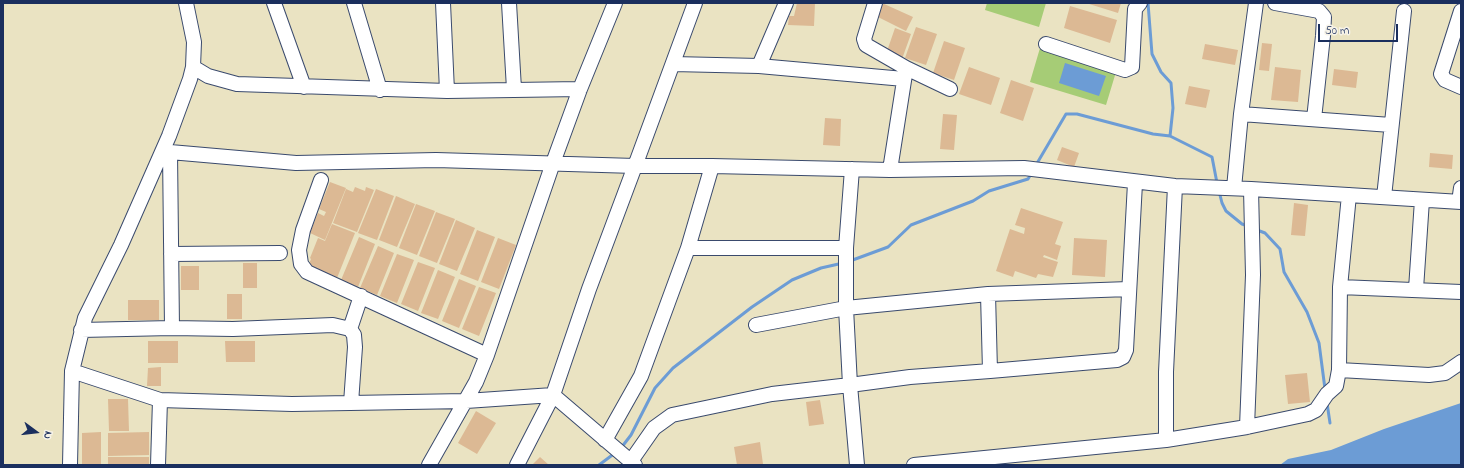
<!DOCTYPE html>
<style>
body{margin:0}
#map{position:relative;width:1464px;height:468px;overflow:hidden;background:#eae3c2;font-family:"Indie Flower",sans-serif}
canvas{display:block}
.frame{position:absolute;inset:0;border:4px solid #1b2f5e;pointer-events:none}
.north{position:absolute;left:16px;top:412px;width:40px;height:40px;-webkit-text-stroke:3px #f7f3e8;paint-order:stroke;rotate:105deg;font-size:11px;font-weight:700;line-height:16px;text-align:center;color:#1b2f5e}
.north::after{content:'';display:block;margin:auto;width:14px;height:18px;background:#1b2f5e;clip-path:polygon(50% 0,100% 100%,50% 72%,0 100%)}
.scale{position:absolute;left:1318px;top:24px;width:80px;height:18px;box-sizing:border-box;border:2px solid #1b2f5e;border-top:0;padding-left:5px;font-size:12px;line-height:14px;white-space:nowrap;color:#1b2f5e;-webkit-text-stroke:3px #f7f3e8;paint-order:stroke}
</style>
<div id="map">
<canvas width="1464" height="468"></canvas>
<div class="frame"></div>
<div class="north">N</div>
<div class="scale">50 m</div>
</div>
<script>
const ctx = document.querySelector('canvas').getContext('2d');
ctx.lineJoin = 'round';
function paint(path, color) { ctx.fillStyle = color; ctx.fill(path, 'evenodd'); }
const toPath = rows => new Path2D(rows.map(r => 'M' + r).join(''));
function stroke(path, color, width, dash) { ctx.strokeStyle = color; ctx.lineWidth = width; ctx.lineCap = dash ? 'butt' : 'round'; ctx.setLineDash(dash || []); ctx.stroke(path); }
paint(toPath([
 [987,3,1046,3,1039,27,985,10],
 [1040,48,1116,72,1106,105,1030,82]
]), '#a6cc76');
paint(toPath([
 [1065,63,1106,76,1099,96,1059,83],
 [1461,403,1461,465,1280,465,1288,459,1331,450,1384,429]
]), '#6c9cd5');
stroke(toPath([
 [1170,136,1212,157,1217,183],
 [1036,165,1066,114,1077,114,1153,134,1170,136,1173,108,1171,83,1161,72,1152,54,1148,3],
 [1219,191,1222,203,1226,211,1242,224,1248,226],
 [1257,230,1265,233,1280,249,1284,272,1307,312,1319,343,1325,389],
 [850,261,888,247,911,225,973,201,989,191,1028,179,1031,174],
 [1327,403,1330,423],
 [621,448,631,435,655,388,673,368,752,307,792,280,821,268,843,263],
 [599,465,615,453]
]), '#6c9cd5', 3);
paint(toPath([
 [797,3,815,3,814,26,788,25,789,16,794,16],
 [882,3,913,17,906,31,876,16],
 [1086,3,1121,3,1118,13],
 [1070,6,1117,20,1110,43,1064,28],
 [916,27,937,34,926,65,905,58],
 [895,28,911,34,902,59,886,54],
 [944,41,965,48,954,80,933,73],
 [1262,43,1272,44,1269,71,1259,70],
 [1205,44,1238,50,1235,65,1202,59],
 [969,67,1000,78,991,105,959,94],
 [1275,67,1301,70,1298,102,1271,100],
 [1334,69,1358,72,1356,88,1332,85],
 [1011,80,1034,88,1023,121,1000,113],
 [1189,86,1210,90,1206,108,1185,104],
 [943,114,957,115,954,150,940,149],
 [825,118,841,119,840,146,823,145],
 [1062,147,1079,153,1074,167,1057,160],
 [1430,153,1453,155,1452,169,1429,167],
 [330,182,346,188,325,240,310,233,318,213,324,216,326,212,319,209],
 [355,187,365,191,366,187,374,190,357,232,333,223,346,189,353,192],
 [376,189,394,196,377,240,358,233],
 [396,196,415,204,397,247,379,240],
 [1294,203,1308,205,1305,236,1291,235],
 [416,204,435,211,417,255,399,248],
 [1021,208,1063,222,1055,244,1061,246,1057,260,1044,255,1043,257,1058,262,1053,277,1038,274,1036,278,1015,271,1013,277,996,271,1010,229,1024,234,1025,228,1015,225],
 [436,212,455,219,437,263,419,256],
 [456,220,475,228,457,271,439,264],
 [332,224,355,233,337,278,308,267,311,259,310,258,318,238,325,241],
 [477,230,495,237,478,281,460,274],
 [359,237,375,244,358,287,341,280],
 [498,238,516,245,499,289,481,282],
 [1074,238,1107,240,1105,277,1072,275],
 [378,246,394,253,377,295,360,288],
 [397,254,414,260,397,303,380,296],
 [418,262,435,268,418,311,401,304],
 [243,263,257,263,257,288,243,288],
 [181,266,199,266,199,290,181,290],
 [438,270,455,277,438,319,421,313],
 [459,279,476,286,459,328,442,321],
 [479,287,496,293,479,336,462,329],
 [227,294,242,294,242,319,227,319],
 [128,300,159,300,159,320,128,320],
 [148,341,178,341,178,363,148,363],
 [225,341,255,341,255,362,226,362],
 [161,367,161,386,147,386,148,368],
 [1307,373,1310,402,1288,404,1285,375],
 [108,399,128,399,129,431,109,431],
 [820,400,824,424,809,426,806,402],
 [476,411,496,423,477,454,458,443],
 [101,432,101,465,82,465,82,433],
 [149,432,149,455,108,456,108,433],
 [760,442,763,464,737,465,734,447],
 [108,457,149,457,149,465,108,465],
 [540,457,549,465,532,465]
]), '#dcb994');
const minor = toPath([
 [274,3,304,87],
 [354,3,380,90],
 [443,3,447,91],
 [509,3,514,89],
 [695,3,635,166,712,166],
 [786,3,759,66,904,79],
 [875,3,864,39,866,45,906,68,950,89],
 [1275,3,1319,11,1324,17,1323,36,1314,119],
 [1461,11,1441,74,1445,80,1461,87],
 [1046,44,1125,70,1132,67,1135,9,1140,3],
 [673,64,759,66],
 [193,67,208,76,237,84,447,91,580,89],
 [1241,114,1391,125],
 [162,152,170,152,172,328,233,329,333,325,350,329,354,335,355,347,351,403],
 [170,152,296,163,436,160,635,166,589,289,553,395,517,465],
 [890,170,1024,168,1175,186,1251,189,1461,202],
 [321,180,303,230,299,250,301,264,307,272,487,355],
 [1234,188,1241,114,1256,3],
 [1384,197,1404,11],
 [1459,202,1461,188],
 [846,248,852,169],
 [171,254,280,253],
 [1340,287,1461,292],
 [1416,289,1422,200],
 [756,325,846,308,988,294,1129,289],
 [350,329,361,296],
 [81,330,172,328],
 [1339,370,1429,375,1445,373,1461,362],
 [72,371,85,318,121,245,169,136,190,79,193,67,194,42,186,3],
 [990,371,1117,360,1123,357,1126,350,1135,183],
 [1247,427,1253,275,1251,189],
 [605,440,641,376,688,248],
 [1166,440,1247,427,1308,414,1316,410,1327,394,1336,386,1339,370,1340,287,1349,195],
 [631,461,654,428,672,415,772,394,850,385,846,308,846,248,688,248,712,166,890,170,906,68],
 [70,465,72,371,160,400,292,404,466,401,553,395,635,465],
 [158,465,160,400],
 [429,465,476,382,487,355,553,163,580,89,615,3],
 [857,465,850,385,910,377,990,371,988,294],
 [914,465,1166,440,1166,372,1175,186]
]);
stroke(minor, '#3a4a6d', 16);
stroke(minor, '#fff', 14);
</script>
